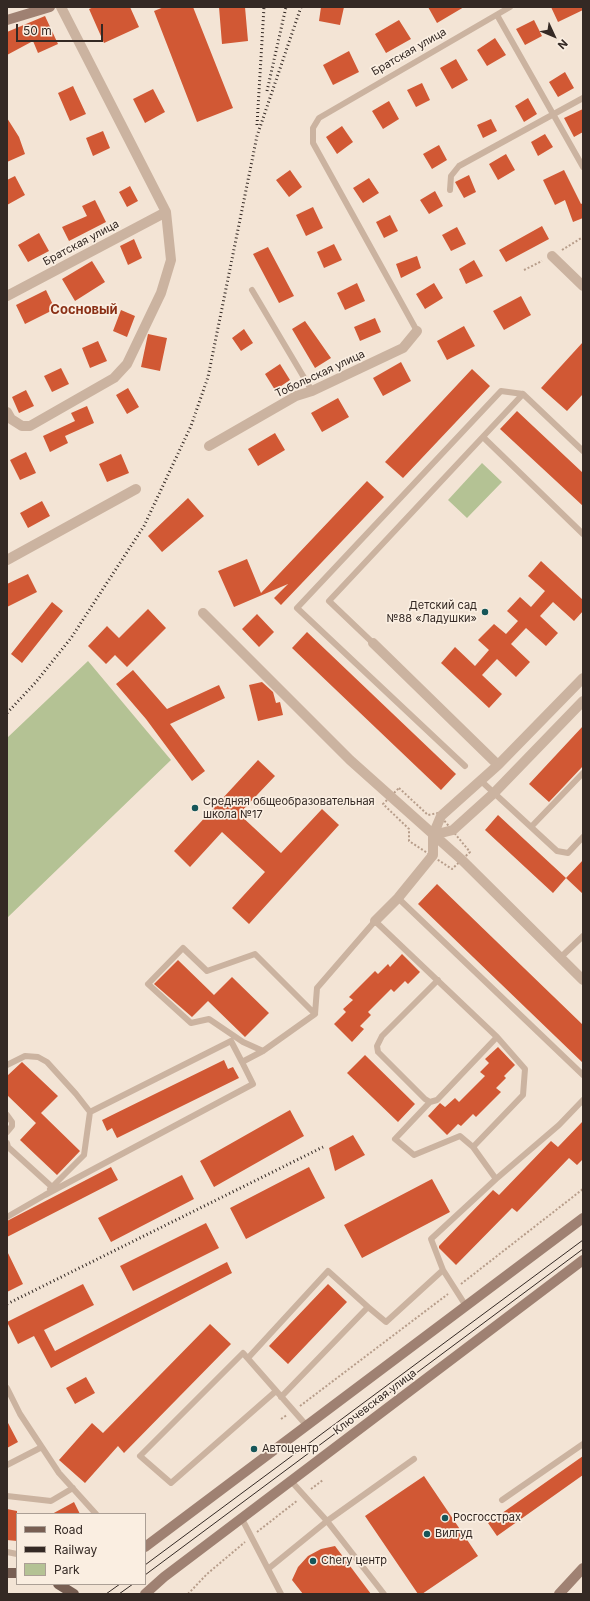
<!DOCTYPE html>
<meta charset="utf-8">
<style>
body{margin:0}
#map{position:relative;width:590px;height:1601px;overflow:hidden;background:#f3e4d5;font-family:Inter,sans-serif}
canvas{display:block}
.frame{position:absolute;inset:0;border:8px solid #342924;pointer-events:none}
.legend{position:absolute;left:16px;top:1513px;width:130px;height:72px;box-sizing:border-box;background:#faeee1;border:1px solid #ab9f95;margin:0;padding:5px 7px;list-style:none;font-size:12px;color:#342924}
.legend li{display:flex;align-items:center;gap:8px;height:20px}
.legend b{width:20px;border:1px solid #ab9f95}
.north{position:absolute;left:534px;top:16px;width:40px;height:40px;-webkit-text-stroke:3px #faeee1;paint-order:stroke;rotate:134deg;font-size:11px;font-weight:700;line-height:16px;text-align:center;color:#342924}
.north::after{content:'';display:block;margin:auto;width:14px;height:18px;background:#342924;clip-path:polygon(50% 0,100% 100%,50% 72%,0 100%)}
.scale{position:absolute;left:16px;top:24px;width:87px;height:18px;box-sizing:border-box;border:2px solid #342924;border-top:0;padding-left:5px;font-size:12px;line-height:14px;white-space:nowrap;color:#342924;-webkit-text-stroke:3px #faeee1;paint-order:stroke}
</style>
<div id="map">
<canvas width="590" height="1601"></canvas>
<div class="frame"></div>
<ul class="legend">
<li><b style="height:5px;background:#785f53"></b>Road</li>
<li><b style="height:5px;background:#342924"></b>Railway</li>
<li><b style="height:11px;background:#b4c294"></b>Park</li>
</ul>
<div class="north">N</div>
<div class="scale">50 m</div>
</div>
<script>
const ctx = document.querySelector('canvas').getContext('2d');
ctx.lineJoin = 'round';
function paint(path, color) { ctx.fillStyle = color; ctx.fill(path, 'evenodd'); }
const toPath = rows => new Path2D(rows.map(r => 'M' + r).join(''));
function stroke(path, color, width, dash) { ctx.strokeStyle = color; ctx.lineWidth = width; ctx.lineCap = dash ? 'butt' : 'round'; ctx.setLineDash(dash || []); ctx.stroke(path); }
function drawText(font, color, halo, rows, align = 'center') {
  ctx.font = font + ' Inter,sans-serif'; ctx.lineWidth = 3.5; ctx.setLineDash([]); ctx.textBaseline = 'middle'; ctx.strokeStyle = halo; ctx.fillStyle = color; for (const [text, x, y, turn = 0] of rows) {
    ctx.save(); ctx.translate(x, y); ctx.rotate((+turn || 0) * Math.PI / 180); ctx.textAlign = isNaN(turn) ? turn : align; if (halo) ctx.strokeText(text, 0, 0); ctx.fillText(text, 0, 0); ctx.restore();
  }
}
paint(toPath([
 [482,463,502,482,467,518,448,500],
 [88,661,171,760,7,918,7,738]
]), '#b4c294');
paint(toPath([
 [94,7,130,7,139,27,104,43,89,9],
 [164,7,193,7,233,108,197,122,154,11],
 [219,7,245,7,248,41,222,44],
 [321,7,344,7,340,25,319,21],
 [428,7,464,7,437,23],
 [551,7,583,7,583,10,558,22],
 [45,16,58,44,38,53,33,41,7,55,7,32],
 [399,20,411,39,386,53,375,34],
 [534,20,542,36,525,45,516,29],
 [495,38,506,55,487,66,477,50],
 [349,51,359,72,333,85,323,65],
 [456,59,468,80,452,89,440,68],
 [565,72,574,88,558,97,549,82],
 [422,83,430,100,416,107,407,90],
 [73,86,86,114,70,121,58,93],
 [153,89,165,112,145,123,133,99],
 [528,98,537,114,524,122,515,106],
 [389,101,399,119,383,129,372,111],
 [583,109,583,132,574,137,564,118],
 [7,118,19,137,25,154,7,162],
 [491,119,497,131,483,138,477,125],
 [342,126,353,142,337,154,326,137],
 [103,131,110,148,93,156,86,138],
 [545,134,553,147,538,156,531,142],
 [439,145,447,160,432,169,423,154],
 [506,154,515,170,498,180,489,164],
 [290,170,302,187,289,197,276,180],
 [564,170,581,204,583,203,583,218,573,222,565,200,555,205,543,180],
 [469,175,476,192,464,198,455,182],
 [15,176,25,195,7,205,7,180],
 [369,178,379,193,363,203,353,188],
 [130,186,138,201,127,207,119,192],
 [435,191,443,206,429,214,420,200],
 [95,200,106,222,69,241,62,227,87,216,82,206],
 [313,207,323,228,306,236,296,215],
 [390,215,398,231,384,238,376,222],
 [542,226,549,239,506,262,499,250],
 [457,227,466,244,451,251,442,235],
 [39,233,49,251,28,262,18,245],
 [134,239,142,258,128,265,120,246],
 [334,244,342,260,324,268,317,252],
 [268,247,294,296,279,303,253,254],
 [417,256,421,268,401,278,396,264],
 [474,260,483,276,466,284,459,269],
 [92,261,105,282,75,301,62,279],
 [357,283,365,301,345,310,337,293],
 [434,283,443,298,425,309,416,294],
 [46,290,55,309,25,324,16,305],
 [521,296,531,315,504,330,493,311],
 [121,310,135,316,127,337,113,331],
 [375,318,381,332,360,341,354,327],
 [305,321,331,358,315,368,292,329],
 [464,326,475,346,447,360,437,341],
 [244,329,253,343,241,351,232,338],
 [148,334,167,338,160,371,141,367],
 [98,341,107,361,90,368,82,348],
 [583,342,583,394,567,411,541,388],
 [401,362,411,381,383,396,373,378],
 [280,364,290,380,275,390,265,374],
 [61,368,69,384,52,392,44,376],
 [472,369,490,386,403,478,385,462],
 [128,388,139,407,127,414,116,395],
 [26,390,34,406,19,413,12,397],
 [338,398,349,417,322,432,311,413],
 [87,406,94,423,65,436,68,443,50,452,43,436,75,421,71,413],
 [517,411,583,473,583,506,500,429],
 [275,433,285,450,258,466,248,449],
 [26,452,36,473,20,480,10,460],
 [121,454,129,473,107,482,99,464],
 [367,481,384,497,281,605,274,598,288,584,234,607,218,571,247,559,261,593],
 [188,498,204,516,162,552,148,536],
 [42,501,50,516,28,528,20,513],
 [541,561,583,600,583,611,574,621,553,602,540,616,558,633,546,646,526,628,511,644,530,662,516,677,497,659,482,675,502,694,489,708,441,663,455,647,475,666,489,650,478,640,494,624,506,634,518,621,507,611,520,597,531,607,545,591,528,576],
 [28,574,37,592,7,607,7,584],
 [52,602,63,611,22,663,11,654],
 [148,609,166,628,127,667,115,655,106,664,88,646,107,626,119,638],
 [257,614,274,632,259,647,242,629],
 [307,632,456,774,441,790,292,648],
 [133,670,167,709,219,685,225,698,170,724,205,771,192,781,146,719,116,684],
 [262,682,273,692,276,703,280,702,283,715,258,721,249,685],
 [583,726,583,766,549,802,529,784],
 [258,760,275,776,239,814,281,853,322,809,339,825,249,924,232,908,265,872,222,832,190,867,174,851],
 [498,815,566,878,553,893,485,830],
 [583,860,583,894,566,878],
 [437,884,583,1025,583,1063,418,904],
 [402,954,420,972,408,984,405,981,394,992,391,989,368,1012,371,1015,360,1026,364,1029,352,1042,334,1024,346,1012,343,1009,353,1000,349,997,375,971,378,974,388,964,390,967],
 [178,960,214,995,232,977,269,1013,245,1037,208,1001,192,1017,154,984],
 [498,1047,515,1065,504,1076,506,1078,496,1088,501,1092,476,1117,473,1114,461,1126,458,1124,447,1135,428,1116,440,1103,445,1107,455,1098,459,1102,485,1076,480,1072,489,1063,485,1059],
 [365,1055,415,1104,398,1122,347,1073],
 [224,1060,228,1069,233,1067,239,1078,117,1138,112,1128,107,1131,102,1120],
 [22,1062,58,1096,41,1113,80,1151,57,1175,20,1140,36,1123,7,1095,7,1076],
 [290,1110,304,1136,214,1187,200,1161],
 [583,1121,583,1159,577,1165,569,1158,517,1212,512,1208,456,1265,439,1248,439,1246,493,1190,499,1195,551,1141,558,1147],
 [353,1135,365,1155,335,1171,329,1148],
 [111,1167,118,1180,7,1237,7,1221],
 [309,1167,325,1198,246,1239,230,1208],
 [182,1175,194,1199,111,1242,98,1218],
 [432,1179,450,1212,362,1258,344,1225],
 [206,1223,219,1248,133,1291,120,1266],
 [7,1251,23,1284,7,1292],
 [227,1262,232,1273,51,1368,34,1336,18,1344,7,1322,83,1284,94,1305,44,1330,55,1351],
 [328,1284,347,1302,288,1364,269,1346],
 [210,1324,231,1344,124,1453,118,1446,85,1483,59,1460,92,1423,103,1433],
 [86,1377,95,1393,75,1404,66,1388],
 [7,1421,18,1442,7,1448],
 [583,1456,583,1475,497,1536,488,1523],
 [424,1476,478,1556,422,1594,418,1594,365,1516],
 [74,1502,80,1514,52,1514],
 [7,1509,17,1511,17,1541,7,1540],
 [335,1546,371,1594,303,1594,292,1580,298,1567,308,1556,321,1549]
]), '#d15834');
stroke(toPath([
 [562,250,583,237],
 [524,270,542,261],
 [399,788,428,815,438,813,470,852,452,869,409,841,409,829,383,804,399,788],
 [461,1284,583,1189],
 [300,1406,448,1294],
 [281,1419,287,1415],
 [311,1489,323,1480],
 [257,1532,298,1500],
 [188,1594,207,1574,245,1542]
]), '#b79d8a', 2, [2, 2]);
stroke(toPath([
 [497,15,583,167],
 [450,190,451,176,459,166,583,98],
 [252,290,312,391],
 [417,331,313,143,313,128,319,118,510,7],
 [483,437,583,534],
 [373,643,329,601,523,394],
 [465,766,297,608,501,391,523,394,583,451],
 [480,780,557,851,568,853,583,837],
 [531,827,583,773],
 [398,898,583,1075],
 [560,958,583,936],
 [438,980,382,1036,377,1046,378,1052,425,1099,430,1102,437,1100,497,1037],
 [263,1051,243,1042,209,1019,191,1023,148,984,183,948,207,971,255,954,315,1014],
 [7,1065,25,1056,38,1057,47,1062,76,1094,90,1112,84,1155,50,1189],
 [430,1102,395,1139,414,1155,460,1136,473,1147],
 [90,1112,231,1041,242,1062],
 [7,1115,12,1122,12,1126,7,1132],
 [7,1143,8,1147,52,1187],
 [7,1217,45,1195,253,1084,242,1062,263,1051,315,1014,317,988,375,921,497,1037,525,1069,523,1095,473,1147,496,1179],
 [466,1306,443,1270,431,1239,496,1179,559,1125,583,1100],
 [368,1307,386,1322,443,1270],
 [248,1358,328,1271,368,1307,281,1397],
 [7,1388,20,1414,59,1473,96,1514],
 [276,1391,171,1483,140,1456,243,1353,307,1426],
 [7,1465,42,1447],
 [291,1481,327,1521,414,1459],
 [7,1496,51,1501,73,1488],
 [502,1500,583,1444],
 [242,1519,281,1594],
 [7,1552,17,1554],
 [268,1569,327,1521,384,1594]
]), '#cbb3a0', 6);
stroke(toPath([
 [552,256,583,286],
 [7,296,166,212],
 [7,412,11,419,22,426,30,426,114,378,127,364,161,293,171,260,166,212,61,7],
 [209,446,296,396,312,391,403,348,417,331],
 [7,560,136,489],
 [203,613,350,760,462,860,583,980],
 [373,643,498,765],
 [433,835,453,830,494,793,583,701],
 [375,921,398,898,433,855,433,835,441,816,498,765,583,678]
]), '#cbb3a0', 10);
stroke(toPath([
 [7,20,50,7],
 [145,1547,583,1218],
 [145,1594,164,1577,583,1260],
 [559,1594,583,1568]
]), '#9f8172', 10);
stroke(toPath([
 [7,1573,17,1573],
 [58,1584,74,1594]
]), '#785f53', 10);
stroke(toPath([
 [145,1565,583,1240],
 [145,1575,583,1249],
 [106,1594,120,1584],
 [119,1594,133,1584]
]), '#342924', 1);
stroke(toPath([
 [267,91,286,7],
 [257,125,264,7],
 [7,713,36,682,71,638,144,526,191,426,208,377,257,136,301,7],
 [7,1304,323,1147]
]), '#342924', 3, [1, 3]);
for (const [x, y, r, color] of [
 [485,612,4,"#165659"],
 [195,808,4,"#165659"],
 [254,1449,4,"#165659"],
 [445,1518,4,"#165659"],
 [427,1534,4,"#165659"],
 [313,1561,4,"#165659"]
]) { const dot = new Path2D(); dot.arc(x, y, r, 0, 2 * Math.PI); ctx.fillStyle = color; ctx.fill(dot); stroke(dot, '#faeee1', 1.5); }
drawText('11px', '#342924', '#faeee1', [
 ["Братская улица",409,52,-30],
 ["Братская улица",81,243,-28],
 ["Тобольская улица",320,374,-25],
 ["Ключевская улица",375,1402,-37]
]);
drawText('11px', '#342924', '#faeee1', [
 ["Детский сад",477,606,"right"],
 ["№88 «Ладушки»",477,619,"right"],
 ["Средняя общеобразовательная",203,802],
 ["школа №17",203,815],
 ["Автоцентр",262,1449],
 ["Росгосстрах",453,1518],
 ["Вилгуд",435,1534],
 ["Chery центр",321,1561]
], 'left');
drawText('bold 13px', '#8a3016', '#faeee1', [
 ["Сосновый",84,310]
]);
</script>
